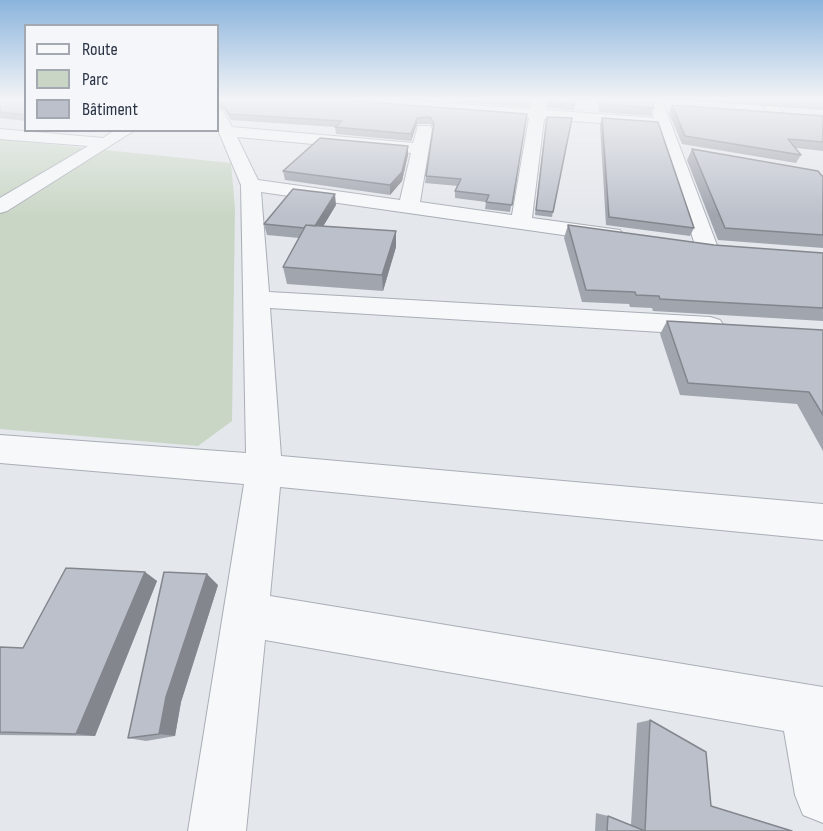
<!DOCTYPE html>
<meta charset="utf-8">
<style>
body{margin:0}
#map{position:relative;width:823px;height:831px;overflow:hidden;background:#e4e7ec;font-family:"Sofia Sans Condensed",sans-serif}
canvas{display:block}
.legend{position:absolute;left:24px;top:24px;width:195px;height:108px;box-sizing:border-box;background:#f4f6f9;border:2px solid #a4a8b1;margin:0;padding:8px 10px;list-style:none;font-size:18px;color:#2b3445}
.legend li{display:flex;align-items:center;gap:12px;height:30px}
.legend b{width:30px;border:2px solid #a4a8b1}
</style>
<div id="map">
<canvas width="823" height="831"></canvas>
<ul class="legend">
<li><b style="height:8px;background:#f7f8fa"></b>Route</li>
<li><b style="height:16px;background:#c9d6c5"></b>Parc</li>
<li><b style="height:16px;background:#bbc0ca"></b>Bâtiment</li>
</ul>
</div>
<script>
const ctx = document.querySelector('canvas').getContext('2d');
ctx.lineJoin = 'round';
function paint(path, color) { ctx.fillStyle = color; ctx.fill(path, 'evenodd'); }
const toPath = rows => new Path2D(rows.map(r => 'M' + r).join(''));
function stroke(path, color, width, dash) { ctx.strokeStyle = color; ctx.lineWidth = width; ctx.lineCap = dash ? 'butt' : 'round'; ctx.setLineDash(dash || []); ctx.stroke(path); }
paint(toPath([
 [0,139,231,163,235,208,232,421,198,446,0,429]
]), '#c9d6c5');
const minor = toPath([
 [337,100,400,100,530,109,532,100,546,100,545,110,654,118,649,101,662,100,718,248,715,253,707,255,699,253,696,248,657,127,544,119,532,218,620,230,623,235,620,240,612,242,261,192,269,292,710,317,720,320,724,326,720,332,710,335,270,308,281,456,823,504,823,540,280,487,270,596,823,687,823,823,803,815,795,795,784,731,265,640,246,831,188,831,244,484,0,463,0,435,246,453,241,185,218,130,218,110,223,111,232,127,413,143,418,126,430,126,432,129,420,202,512,215,529,118,344,104,337,100],
 [237,137,411,153,400,200,258,180,237,137],
 [758,100,772,100,784,114,777,118,772,117,758,100],
 [0,129,103,138,115,130,135,130,7,211,0,213,0,198,88,146,0,139,0,129]
]);
stroke(minor, '#a9aeb7', 2);
paint(minor, '#f7f8fa');
paint(toPath([
 [0,100,26,100,26,121,0,118],
 [218,100,527,114,510,212,485,209,486,202,455,198,455,191,458,186,425,183,426,176,434,128,430,124,417,124,411,141,336,134,335,127,231,120,225,110,218,108,218,109],
 [429,100,530,100,528,107],
 [546,100,576,100,574,110,547,108],
 [598,100,652,100,654,108,651,116,599,112],
 [677,100,823,100,823,110],
 [672,105,823,116,823,151,796,148,801,155,796,163,682,144,669,113],
 [602,118,694,228,690,236,606,225,600,125],
 [546,121,553,212,552,217,535,215],
 [408,146,408,155,402,181,390,195,285,180,283,171],
 [692,149,823,177,823,248,718,240,687,160],
 [336,205,323,226,396,231,396,247,383,291,287,284,283,267,299,238,267,235,264,224],
 [568,225,714,245,823,253,823,321,653,311,652,308,630,307,629,304,582,302,564,238],
 [667,321,823,330,823,451,797,404,680,395,660,334],
 [145,572,157,581,95,736,0,735,0,647,23,648],
 [218,585,181,702,175,736,146,741,128,738],
 [650,720,711,806,792,831,595,831,596,813,608,816,631,825,637,723]
]), '#a1a5ae');
paint(toPath([
 [417,118,417,124,411,141,411,134],
 [408,146,408,155,402,181,390,195,390,185],
 [335,194,336,205,315,240,313,229],
 [396,231,396,247,383,291,382,275],
 [145,572,157,581,95,736,76,734],
 [207,574,218,585,181,702,175,736,159,734,166,697]
]), '#83868d');
const building = toPath([
 [0,100,26,100,26,115,0,112,0,100],
 [218,100,342,100,527,114,512,205,486,202,489,195,455,191,461,179,426,176,434,123,430,117,417,118,411,134,335,127,342,121,229,114,223,104,218,102,218,100],
 [548,100,576,100,575,104,549,102,548,100],
 [601,100,652,100,654,108,601,104,601,100],
 [785,100,823,100,823,102,785,100],
 [672,105,823,116,823,142,788,139,801,155,685,136,672,105],
 [547,117,572,118,553,212,536,210,547,117],
 [602,118,658,122,694,228,609,217,602,118],
 [320,138,408,146,402,172,390,185,283,171,320,138],
 [692,149,818,171,823,177,823,235,725,228,692,149],
 [293,189,335,194,315,226,306,225,304,228,264,224,293,189],
 [306,225,396,231,382,275,283,267,306,225],
 [568,225,714,245,823,253,823,308,660,299,659,296,636,295,635,292,586,290,568,225],
 [667,321,823,330,823,415,809,392,688,383,667,321],
 [66,568,145,572,76,734,0,732,0,647,23,648,66,568],
 [164,572,207,574,166,697,159,734,128,738,164,572],
 [650,720,706,752,711,806,792,831,645,831,650,720],
 [608,816,645,831,607,831,608,816]
]);
paint(building, '#bbc0ca');
stroke(building, '#83868d', 1.5);
const sky = ctx.createLinearGradient(0, 0, 0, 216);
sky.addColorStop(0, '#8bb4dd');
sky.addColorStop(0.46, '#f3f4f6');
sky.addColorStop(1, '#f3f4f600');
ctx.fillStyle = sky;
ctx.fillRect(0, 0, 823, 216);
</script>
